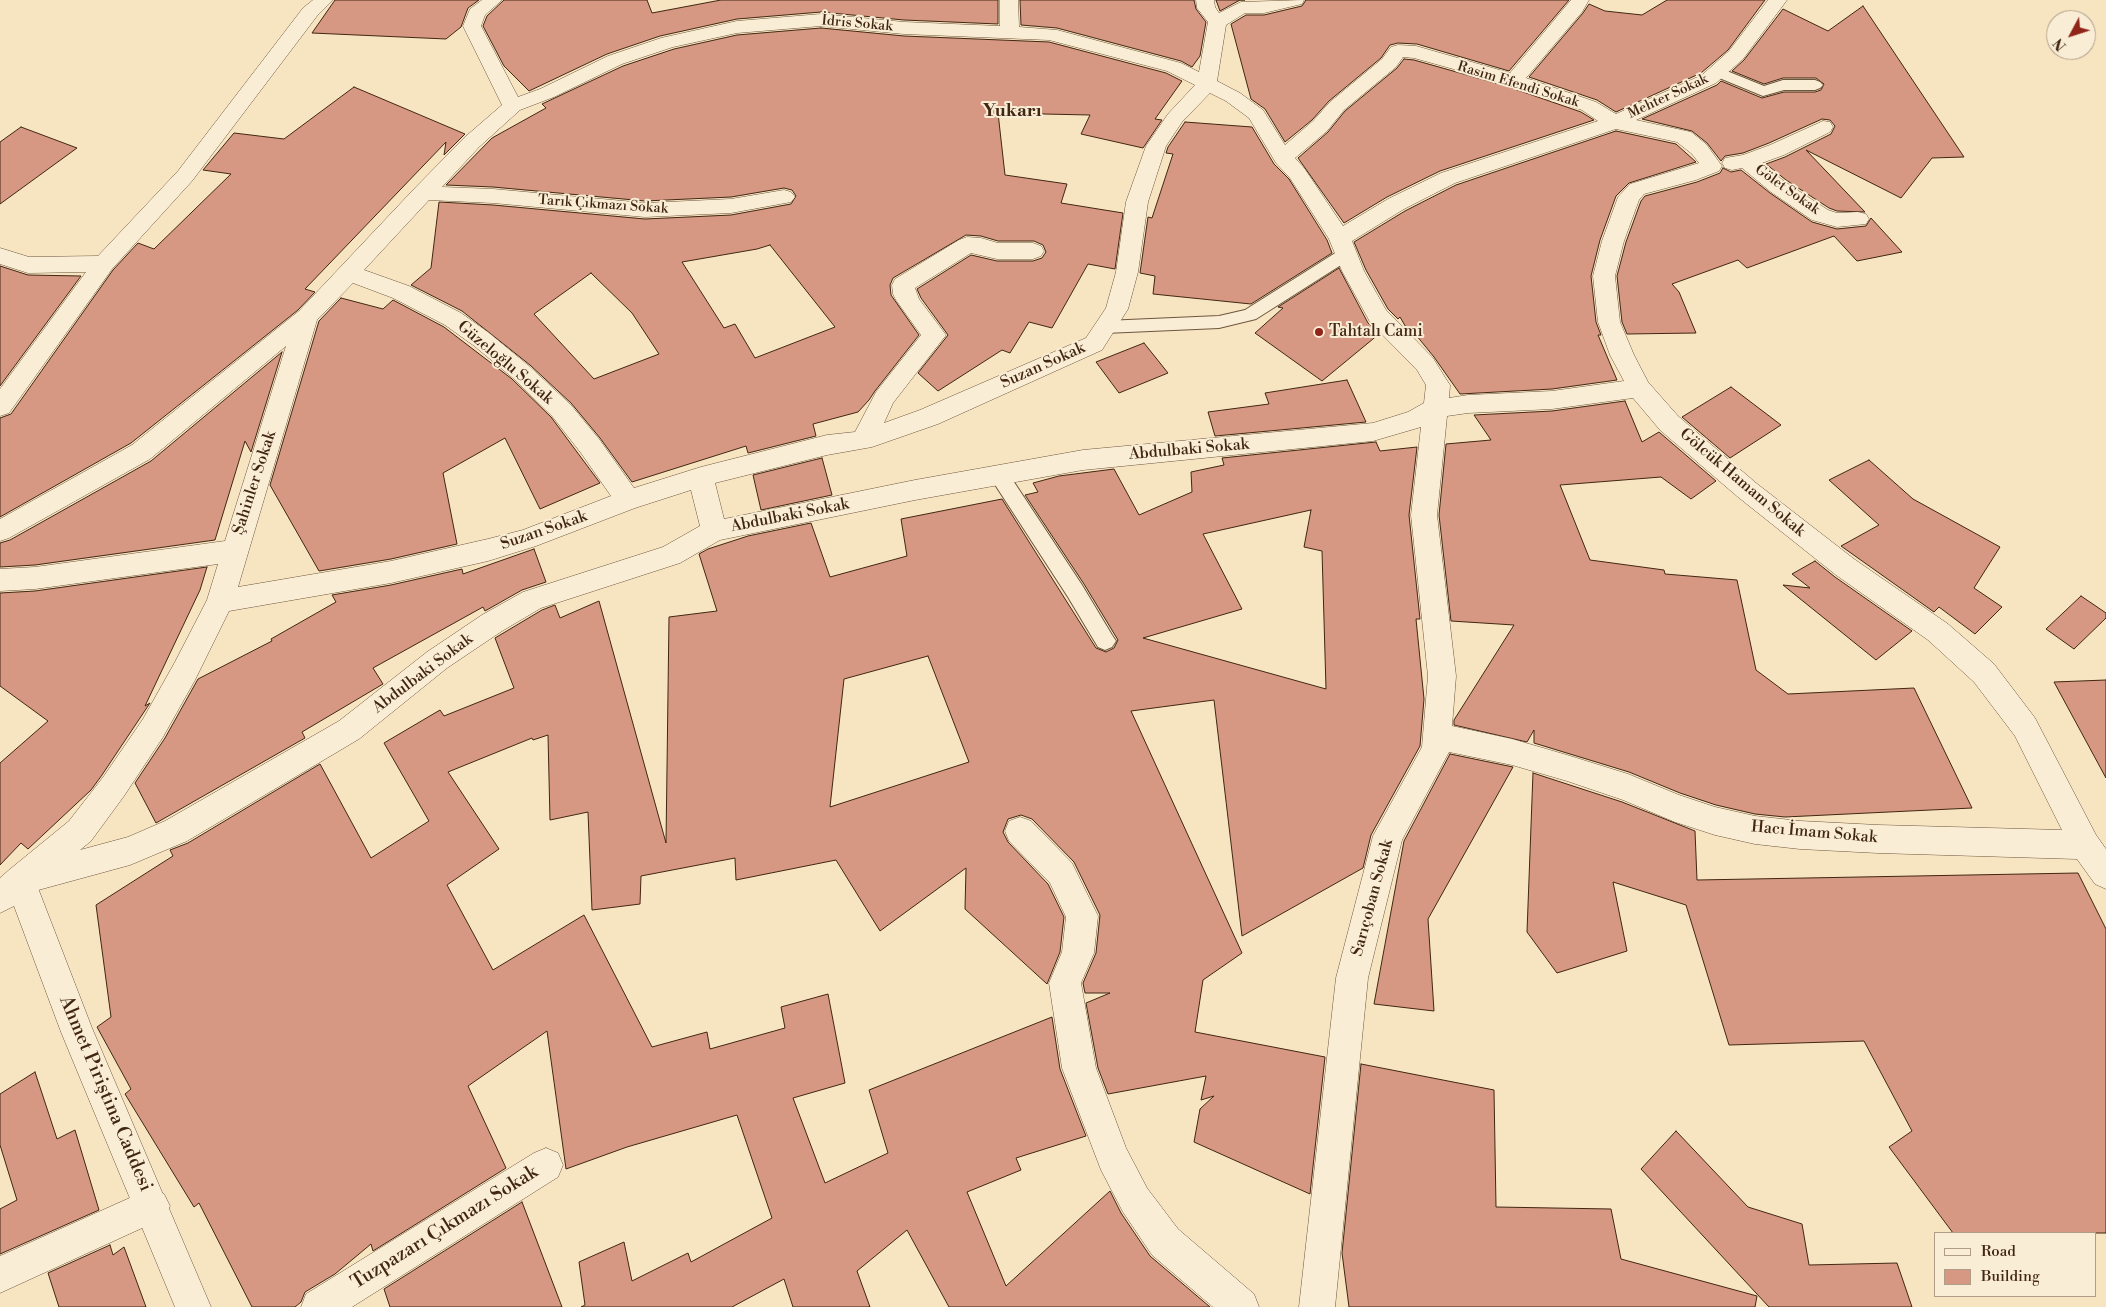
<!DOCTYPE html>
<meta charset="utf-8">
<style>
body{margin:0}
#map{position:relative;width:2106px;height:1307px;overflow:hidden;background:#f7e4c0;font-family:"Libre Bodoni",serif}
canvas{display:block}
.legend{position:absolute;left:1934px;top:1232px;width:162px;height:65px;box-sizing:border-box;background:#faedd6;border:1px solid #b09d88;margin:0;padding:6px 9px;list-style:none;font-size:15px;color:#412612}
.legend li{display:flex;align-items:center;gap:10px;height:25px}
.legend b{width:25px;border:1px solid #b09d88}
.north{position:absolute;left:2046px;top:10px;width:50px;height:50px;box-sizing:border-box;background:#faedd6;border:1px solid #b09d88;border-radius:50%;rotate:230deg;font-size:14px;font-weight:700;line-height:20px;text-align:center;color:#412612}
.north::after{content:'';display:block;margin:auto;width:18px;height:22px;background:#8f2418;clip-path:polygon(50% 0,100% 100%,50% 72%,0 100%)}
</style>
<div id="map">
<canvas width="2106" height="1307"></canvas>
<ul class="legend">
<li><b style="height:6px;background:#faedd6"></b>Road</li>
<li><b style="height:14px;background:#d69882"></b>Building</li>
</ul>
<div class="north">N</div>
</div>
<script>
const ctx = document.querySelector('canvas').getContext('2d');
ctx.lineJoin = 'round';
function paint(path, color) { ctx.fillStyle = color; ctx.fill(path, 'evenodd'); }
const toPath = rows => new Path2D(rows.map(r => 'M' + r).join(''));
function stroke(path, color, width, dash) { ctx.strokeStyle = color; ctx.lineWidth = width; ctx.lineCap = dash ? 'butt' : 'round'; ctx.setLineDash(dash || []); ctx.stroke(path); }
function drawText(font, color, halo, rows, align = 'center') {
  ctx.font = font + ' "Libre Bodoni",serif'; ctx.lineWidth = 4; ctx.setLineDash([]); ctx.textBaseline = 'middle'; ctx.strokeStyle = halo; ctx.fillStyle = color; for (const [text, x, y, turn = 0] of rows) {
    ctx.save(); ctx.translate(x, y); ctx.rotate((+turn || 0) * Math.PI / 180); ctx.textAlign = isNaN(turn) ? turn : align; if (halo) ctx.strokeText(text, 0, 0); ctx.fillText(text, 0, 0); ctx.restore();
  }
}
const building = toPath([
 [335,0,479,0,468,8,461,27,446,39,312,33,335,0],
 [504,0,647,0,652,13,721,0,998,0,998,24,904,20,821,12,737,19,660,36,607,54,529,91,504,66,483,26,487,16,504,0],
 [1020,0,1194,0,1196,9,1206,22,1200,56,1192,67,1181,61,1057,28,1021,25,1020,0],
 [1216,0,1245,0,1240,0,1220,11,1216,0],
 [1306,0,1569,0,1509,71,1417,44,1398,43,1390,45,1381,58,1329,101,1312,120,1285,142,1265,109,1251,99,1231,24,1246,15,1264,15,1302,6,1306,0],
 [1667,0,1765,0,1728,50,1701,73,1616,112,1597,100,1529,77,1583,13,1589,4,1605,11,1642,15,1667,0],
 [1863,6,1964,157,1932,158,1901,198,1806,150,1865,212,1837,211,1829,208,1786,180,1766,164,1785,157,1831,134,1835,126,1830,120,1822,119,1769,143,1743,153,1725,156,1721,161,1707,143,1692,131,1642,119,1717,85,1721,81,1762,98,1784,92,1815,92,1821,90,1824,84,1816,78,1783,78,1764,84,1732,71,1744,60,1783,9,1828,31,1863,6],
 [821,28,904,36,1049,42,1166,73,1182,81,1155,119,1162,120,1143,148,1081,134,1090,115,998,113,1005,175,1067,184,1061,203,1123,213,1115,269,1088,264,1052,328,1029,322,1010,353,1002,350,938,391,918,373,948,335,921,298,917,289,971,255,997,261,1033,261,1042,258,1046,252,1043,245,1034,241,998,241,981,236,966,235,893,278,890,285,891,295,919,335,875,391,869,400,858,412,813,424,816,436,748,453,746,446,632,482,600,438,571,403,530,365,462,311,411,285,431,268,439,202,493,205,645,219,731,215,791,204,796,196,792,190,784,188,731,197,645,201,493,187,446,185,492,138,546,108,542,104,623,66,674,49,737,35,821,28],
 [770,245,835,327,755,358,735,324,724,328,682,262,757,249,770,245],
 [591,273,632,313,659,354,594,379,534,314,591,273],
 [1404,59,1414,60,1506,86,1581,112,1594,120,1440,171,1387,197,1344,223,1298,158,1328,132,1345,111,1397,68,1404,59],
 [354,87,465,134,444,155,446,142,305,289,315,292,298,310,131,443,0,517,0,418,11,414,113,270,138,243,154,249,231,174,203,170,234,133,284,139,354,87],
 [1185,122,1252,127,1274,164,1289,179,1327,240,1332,253,1251,304,1153,294,1155,276,1140,273,1148,217,1152,218,1173,154,1166,153,1168,147,1185,122],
 [21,127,77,148,0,204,0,142,21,127],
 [1616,131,1676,144,1696,162,1629,183,1616,196,1600,240,1591,276,1596,322,1601,335,1598,335,1617,380,1552,389,1460,394,1434,357,1416,335,1414,336,1407,329,1400,317,1398,319,1388,309,1366,270,1354,242,1405,211,1456,185,1616,131],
 [1723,168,1731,172,1741,170,1770,193,1812,222,1837,229,1866,226,1871,218,1902,252,1857,261,1834,236,1747,268,1738,260,1672,284,1679,292,1696,333,1627,334,1622,322,1617,276,1626,242,1641,201,1645,196,1697,182,1720,173,1723,168],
 [0,266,28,275,81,276,0,386,0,266],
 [1339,268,1368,323,1379,334,1322,381,1255,333,1283,308,1278,307,1339,268],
 [341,298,383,309,393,300,444,327,512,379,551,417,600,483,540,509,505,438,443,473,457,544,391,559,319,571,270,485,319,321,341,298],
 [1144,343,1168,373,1119,393,1096,362,1144,343],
 [282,352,251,452,245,441,215,540,35,565,0,567,0,543,10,540,151,461,282,352],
 [1347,380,1366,422,1215,436,1208,412,1269,404,1265,393,1347,380],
 [1731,387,1781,425,1730,458,1682,417,1731,387],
 [1625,401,1642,442,1659,432,1716,481,1691,499,1661,477,1560,485,1590,560,1664,570,1665,574,1737,580,1756,670,1788,694,1914,688,1972,808,1785,817,1755,814,1716,805,1680,793,1629,772,1534,743,1534,730,1527,742,1454,725,1454,720,1514,625,1451,621,1439,515,1446,444,1491,440,1474,415,1552,411,1625,401],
 [1376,442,1380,451,1417,447,1409,515,1420,619,1416,619,1424,699,1420,746,1371,835,1363,868,1242,936,1214,700,1131,711,1242,953,1203,980,1195,1032,1325,1057,1310,1194,1194,1142,1200,1109,1214,1096,1201,1100,1206,1076,1108,1094,1098,1068,1086,1003,1110,993,1085,993,1083,983,1096,953,1100,915,1074,862,1032,819,1021,815,1008,819,1003,832,1008,842,1048,884,1064,917,1060,952,1047,984,965,909,966,868,880,931,836,860,736,880,735,858,641,876,640,904,592,910,588,812,550,820,548,735,533,740,532,738,448,772,499,849,447,885,493,970,584,915,652,1047,707,1032,710,1049,785,1028,781,1007,828,994,845,1083,793,1098,825,1183,888,1153,869,1090,1052,1017,1060,1069,1086,1136,1016,1158,1021,1170,967,1192,1006,1286,1110,1191,1121,1213,1150,1256,1210,1307,949,1307,907,1230,857,1271,870,1307,793,1307,784,1279,732,1307,581,1307,585,1305,579,1262,624,1242,632,1281,688,1253,691,1262,772,1218,737,1115,627,1147,566,1169,547,1031,468,1086,506,1168,373,1251,371,1244,335,1274,305,1292,301,1302,295,1307,252,1307,199,1203,194,1207,125,1094,131,1089,97,1027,111,1017,96,905,173,856,170,850,188,843,320,764,371,858,429,821,384,743,440,710,444,716,514,688,495,638,542,610,555,605,560,618,599,601,666,843,669,617,717,611,699,554,708,549,748,536,811,523,830,577,907,556,901,519,1002,499,1096,648,1106,652,1114,648,1118,640,1084,584,1025,495,1038,492,1033,483,1059,476,1114,469,1139,515,1192,492,1191,472,1224,465,1222,458,1376,442],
 [1311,510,1304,547,1322,551,1326,689,1143,638,1242,609,1203,534,1311,510],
 [928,656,969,762,830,807,844,679,928,656],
 [822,458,832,495,761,510,753,475,822,458],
 [1869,460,1913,499,2000,547,1974,588,2002,607,1975,634,1939,607,1934,612,1841,546,1879,525,1829,480,1869,460],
 [534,549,546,582,522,590,485,611,483,607,373,668,383,684,302,732,305,738,156,823,135,783,165,738,198,679,272,641,271,639,336,602,332,595,391,585,462,569,463,574,534,549],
 [1815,561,1835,577,1912,631,1876,660,1783,585,1810,588,1792,574,1815,561],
 [207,567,200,590,145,706,150,703,102,775,91,790,28,849,21,843,0,865,0,763,48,721,0,686,0,593,35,591,207,567],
 [2081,596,2106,613,2106,618,2074,649,2046,629,2081,596],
 [2106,680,2106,778,2054,682,2106,680],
 [1450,754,1513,767,1428,919,1434,1011,1374,1004,1404,841,1450,754],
 [1533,773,1622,802,1695,831,1697,880,2078,873,2106,929,2106,1233,1953,1233,1889,1147,1912,1131,1864,1041,1729,1045,1686,905,1613,882,1627,951,1557,973,1527,932,1533,773],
 [1361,1064,1494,1090,1496,1207,1611,1209,1621,1259,1757,1296,1755,1307,1349,1307,1342,1253,1361,1064],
 [35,1072,57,1139,75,1130,99,1210,0,1254,0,1209,17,1200,0,1145,0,1094,35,1072],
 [1676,1131,1748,1207,1802,1224,1809,1265,1897,1263,1912,1307,1769,1307,1641,1169,1676,1131],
 [522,1202,562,1307,390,1307,384,1289,522,1202],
 [110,1245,113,1255,124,1247,146,1307,59,1307,48,1273,110,1245]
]);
paint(building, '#d69882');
stroke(building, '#412612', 1);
const service = toPath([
 [1717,67,1764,86,1783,80,1815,80,1820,82,1823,85,1820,88,1815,90,1784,90,1763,96,1712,75,1709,72,1712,69,1717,67],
 [1346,248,1352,250,1354,254,1352,258,1256,319,1219,328,1105,333,1099,332,1096,327,1099,322,1105,321,1219,316,1245,310,1340,250,1346,248],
 [999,467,1006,470,1082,585,1112,635,1116,641,1112,647,1105,650,1098,647,1068,597,992,480,989,475,992,470,999,467]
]);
const minor = toPath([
 [313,0,333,0,317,16,192,181,112,269,9,413,0,416,0,389,86,272,28,273,0,264,0,248,29,257,98,256,178,171,303,8,313,0],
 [482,0,502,0,485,15,481,26,518,97,540,89,608,56,661,38,737,21,821,14,904,22,1000,26,1000,0,1018,0,1019,27,1057,30,1181,63,1199,72,1208,22,1197,8,1196,0,1214,0,1215,7,1219,13,1241,2,1304,0,1302,4,1264,13,1245,13,1226,25,1217,81,1240,93,1263,110,1285,145,1313,121,1330,102,1382,59,1391,47,1398,45,1416,46,1510,73,1571,0,1589,0,1582,12,1526,78,1596,102,1616,114,1702,75,1729,51,1768,0,1787,0,1743,59,1716,83,1636,120,1691,132,1706,144,1722,166,1719,171,1696,180,1644,194,1639,200,1624,241,1615,276,1620,322,1634,355,1648,382,1678,416,1756,483,1854,559,1948,624,1994,664,2035,718,2096,835,2106,849,2106,889,2095,884,2077,859,1878,853,1800,849,1755,844,1715,835,1675,822,1623,800,1567,781,1512,765,1449,752,1402,840,1368,978,1335,1307,1299,1307,1336,978,1373,836,1422,747,1428,676,1411,515,1421,427,1373,441,1083,470,915,500,720,540,680,563,541,608,502,631,447,668,359,739,187,841,130,865,20,895,9,890,5,880,9,870,69,821,104,776,143,719,175,662,207,600,218,564,35,589,0,591,0,569,35,567,225,541,286,346,150,459,9,538,0,541,0,519,132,445,299,311,415,188,465,137,502,105,463,26,470,9,482,0],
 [821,26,904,34,1049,40,1167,71,1195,85,1168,114,1146,146,1126,202,1116,272,1106,308,1086,338,920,410,884,423,893,403,946,335,919,299,915,288,971,253,997,259,1033,259,1041,256,1044,251,1041,246,1033,243,998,243,981,238,967,237,959,240,895,279,892,285,893,294,896,300,921,335,876,392,855,432,827,435,701,467,634,488,599,439,570,404,529,366,489,333,461,313,409,286,364,270,429,200,493,203,645,217,731,213,791,202,795,197,791,192,784,190,731,199,645,203,493,189,442,187,479,147,520,110,554,97,622,64,673,47,737,33,821,26],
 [1403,57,1414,58,1507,84,1582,110,1598,121,1441,173,1388,199,1343,226,1304,168,1295,158,1327,131,1344,110,1396,67,1403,57],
 [1210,93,1226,101,1249,118,1276,163,1290,178,1329,239,1342,271,1370,322,1417,370,1426,385,1424,403,1408,412,1373,423,1083,450,915,480,724,519,715,483,827,455,872,447,938,424,1102,350,1128,309,1138,272,1148,202,1166,146,1182,122,1210,93],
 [1616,129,1677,142,1692,154,1699,163,1630,184,1618,197,1602,241,1593,276,1598,322,1610,355,1624,381,1552,391,1468,395,1449,398,1450,385,1446,379,1433,358,1386,310,1364,271,1352,241,1404,209,1455,183,1616,129],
 [353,283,393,298,445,325,473,345,513,378,552,416,581,453,611,496,523,530,488,539,391,561,238,587,317,320,353,283],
 [1633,398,1660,430,1738,497,1836,575,1928,640,1974,682,2015,736,2062,830,1878,825,1800,821,1755,816,1715,807,1679,795,1628,774,1567,755,1512,739,1452,726,1456,676,1437,515,1447,416,1468,413,1552,409,1633,398],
 [691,490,700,526,663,547,523,592,482,615,427,652,339,721,165,821,128,837,80,850,91,841,124,796,163,737,195,680,229,611,391,583,488,561,536,546,635,508,691,490],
 [1823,121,1830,122,1833,127,1830,132,1784,155,1762,163,1785,182,1828,210,1837,213,1858,212,1866,214,1869,219,1866,224,1837,227,1812,220,1771,192,1742,168,1732,170,1725,168,1722,163,1725,158,1743,155,1770,145,1823,121],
 [1020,817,1031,821,1072,863,1098,916,1094,953,1081,983,1096,1068,1126,1148,1147,1188,1178,1229,1254,1294,1259,1307,1213,1307,1152,1255,1123,1212,1101,1170,1062,1068,1049,983,1062,952,1066,917,1050,883,1009,841,1005,831,1009,821,1020,817],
 [546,1148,558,1153,563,1165,558,1177,352,1307,301,1307,306,1294,534,1153,546,1148],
 [152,1188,164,1194,170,1206,164,1218,0,1293,0,1256,152,1188]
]);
const tertiary = toPath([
 [20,865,31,870,92,1028,211,1307,175,1307,61,1032,14,906,0,913,0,878,9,870,20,865]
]);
stroke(service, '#6e563e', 2);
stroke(minor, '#6e563e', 1);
stroke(tertiary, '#6e563e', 1);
paint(service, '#faedd6');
paint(minor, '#faedd6');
paint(tertiary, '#faedd6');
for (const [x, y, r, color] of [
 [1319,332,5,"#8f2418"]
]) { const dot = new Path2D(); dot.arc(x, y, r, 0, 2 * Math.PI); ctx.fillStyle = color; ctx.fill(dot); stroke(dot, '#faedd6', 2); }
drawText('14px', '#412612', '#faedd6', [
 ["İdris Sokak",857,24,5],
 ["Rasim Efendi Sokak",1518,85,17],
 ["Mehter Sokak",1668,97,-25],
 ["Gölet Sokak",1787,190,35],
 ["Tarık Çıkmazı Sokak",603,205,4]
]);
drawText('16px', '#412612', '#faedd6', [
 ["Tahtalı Cami",1329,332]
], 'left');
drawText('16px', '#412612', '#faedd6', [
 ["Güzeloğlu Sokak",505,363,40],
 ["Suzan Sokak",1043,366,-24],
 ["Abdulbaki Sokak",1189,450,-5],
 ["Şahinler Sokak",255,483,-72],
 ["Gölcük Hamam Sokak",1742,483,40],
 ["Abdulbaki Sokak",790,516,-11],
 ["Suzan Sokak",544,531,-19],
 ["Abdulbaki Sokak",423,674,-37],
 ["Hacı İmam Sokak",1814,833,5],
 ["Sarıçoban Sokak",1373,898,-75]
]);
drawText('bold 18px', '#412612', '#faedd6', [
 ["Yukarı",1012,112]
]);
drawText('19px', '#412612', '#faedd6', [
 ["Ahmet Piriştina Caddesi",105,1094,67],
 ["Tuzpazarı Çıkmazı Sokak",445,1228,-32]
]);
</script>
